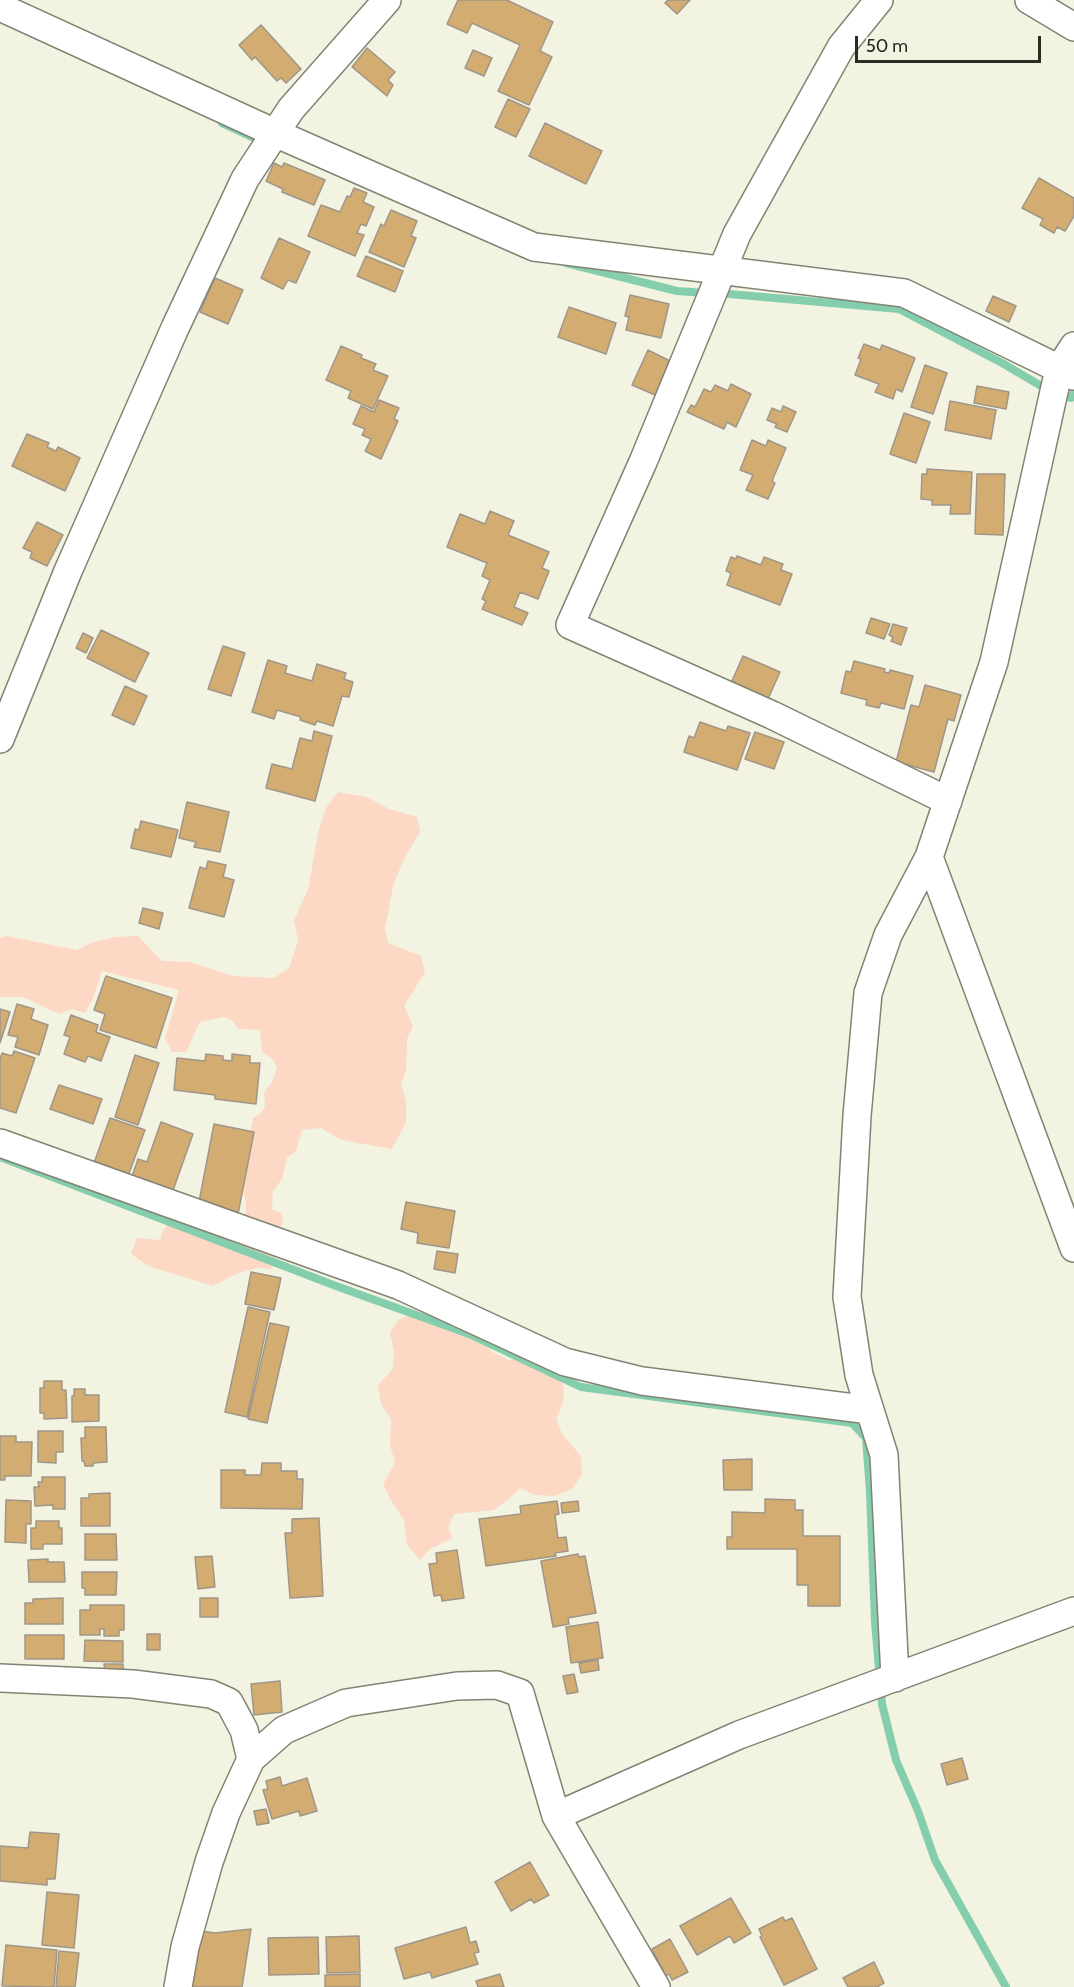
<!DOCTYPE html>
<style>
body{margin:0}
#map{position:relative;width:1074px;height:1987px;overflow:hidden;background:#f3f3e1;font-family:Cabin,sans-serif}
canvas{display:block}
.scale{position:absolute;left:855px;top:36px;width:186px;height:27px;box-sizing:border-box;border:3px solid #2b2b24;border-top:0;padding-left:8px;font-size:18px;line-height:21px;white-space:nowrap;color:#2b2b24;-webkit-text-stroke:4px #f3f3e1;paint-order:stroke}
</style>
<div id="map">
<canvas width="1074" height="1987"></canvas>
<div class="scale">50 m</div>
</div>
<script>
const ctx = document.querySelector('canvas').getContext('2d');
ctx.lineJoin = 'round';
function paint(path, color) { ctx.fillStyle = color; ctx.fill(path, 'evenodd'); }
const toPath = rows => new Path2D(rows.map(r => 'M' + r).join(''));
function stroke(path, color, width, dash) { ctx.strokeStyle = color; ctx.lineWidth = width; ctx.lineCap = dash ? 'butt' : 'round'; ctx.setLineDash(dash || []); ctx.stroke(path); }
paint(toPath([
 [338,792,367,797,389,809,417,817,420,832,403,861,393,886,385,929,388,943,421,956,425,972,404,1006,413,1026,407,1039,406,1070,401,1084,406,1101,406,1122,392,1149,341,1140,321,1128,302,1130,296,1151,287,1158,282,1179,273,1191,272,1209,281,1213,283,1223,277,1231,272,1246,276,1257,272,1269,257,1268,236,1274,213,1286,148,1266,131,1254,137,1238,160,1240,164,1229,175,1214,245,1219,246,1206,241,1177,251,1128,253,1118,261,1113,265,1106,264,1093,272,1082,277,1068,273,1059,262,1052,260,1030,239,1029,230,1019,223,1017,200,1022,186,1052,172,1052,165,1039,179,990,102,971,93,998,85,1013,72,1009,59,1014,23,997,0,997,0,938,7,936,77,950,91,943,115,937,138,936,162,961,190,962,233,976,274,978,289,968,298,941,294,920,308,889,319,829,326,808],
 [421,1310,460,1324,494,1353,509,1360,527,1356,562,1371,564,1397,561,1408,556,1418,562,1434,581,1456,582,1474,572,1489,555,1496,535,1495,520,1488,509,1499,494,1510,454,1514,448,1528,453,1538,430,1549,420,1560,407,1545,404,1520,393,1504,383,1485,395,1462,390,1445,391,1419,381,1404,378,1385,393,1369,394,1351,390,1333,398,1320]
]), '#fdd8c5');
stroke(toPath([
 [222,123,263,142],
 [566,263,677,291,706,293],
 [718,293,899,309,1002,363,1048,390],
 [1059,394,1071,398,1074,392],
 [0,1157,336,1286,469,1334,581,1387,852,1423,866,1438,870,1492,875,1622,882,1704,896,1760,918,1811,935,1860,1006,1987]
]), '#84ceae', 8);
const building = toPath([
 [458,0,507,0,553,22,540,51,552,57,529,105,498,91,520,45,472,23,467,33,447,24,458,0],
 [668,0,690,0,677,14,665,3,668,0],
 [261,25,301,69,286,83,281,78,277,81,255,57,252,60,239,45,261,25],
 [367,48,395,72,388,80,393,85,387,96,352,67,367,48],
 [473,50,492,58,484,76,465,68,473,50],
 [508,99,530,109,516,137,495,127,508,99],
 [545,123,602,151,586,184,529,156,545,123],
 [274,163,282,167,284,163,325,180,314,205,282,192,283,189,266,181,274,163],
 [1039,178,1074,198,1074,216,1065,231,1057,227,1054,233,1040,225,1043,219,1022,208,1039,178],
 [354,188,367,193,363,202,374,207,366,226,361,224,357,233,364,235,355,256,308,236,321,205,340,212,347,196,350,197,354,188],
 [391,210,417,221,411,236,416,238,404,267,369,252,381,224,384,226,391,210],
 [279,238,310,252,296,283,288,280,283,289,261,278,279,238],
 [366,256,403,271,395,292,357,276,366,256],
 [215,278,243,290,228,324,200,312,215,278],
 [630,295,669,304,661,338,626,330,629,317,625,316,630,295],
 [993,296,1016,306,1009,322,986,311,993,296],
 [569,307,616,323,606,354,558,337,569,307],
 [864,344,880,350,882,345,915,358,902,392,896,389,893,399,875,392,879,384,855,375,861,359,858,358,864,344],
 [341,346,362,355,361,358,376,364,373,370,388,376,373,409,348,398,351,391,326,380,341,346],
 [648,350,670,361,655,395,632,385,648,350],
 [925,365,947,373,933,414,911,407,925,365],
 [731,384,751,394,736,427,727,422,724,429,687,412,691,405,695,407,704,389,711,392,715,385,728,391,731,384],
 [977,386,1009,392,1006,409,974,403,977,386],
 [379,400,399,408,394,419,398,421,381,459,365,451,371,439,362,435,365,429,353,424,361,406,374,412,379,400],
 [950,401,996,410,991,439,945,430,950,401],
 [783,406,796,412,787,432,775,427,777,424,767,420,772,408,781,412,783,406],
 [904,413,930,422,916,463,890,454,904,413],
 [27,434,49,443,47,447,56,451,58,447,80,458,65,491,12,466,27,434],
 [752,440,766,446,768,440,786,448,772,481,775,483,768,499,746,490,753,475,740,470,752,440],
 [927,469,972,472,970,514,950,514,951,505,932,505,932,500,921,499,922,474,927,474,927,469],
 [977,474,1005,474,1003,535,975,534,977,474],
 [490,511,514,521,508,535,549,552,542,568,549,571,538,599,520,592,514,607,528,613,522,625,482,609,486,601,482,599,490,580,482,576,487,563,447,547,460,514,485,524,490,511],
 [37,522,63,535,47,566,30,558,32,552,23,548,37,522],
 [737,556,761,565,764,557,783,564,781,570,792,574,780,605,727,585,731,573,726,571,731,557,736,559,737,556],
 [871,618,890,624,884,639,866,633,871,618],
 [893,624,907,628,901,645,891,641,893,637,889,635,893,624],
 [101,630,149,653,135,682,87,658,101,630],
 [83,633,93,638,86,653,76,648,83,633],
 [223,646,245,653,231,696,208,689,223,646],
 [743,656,780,672,768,699,731,683,743,656],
 [268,660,287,666,285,673,312,681,317,664,346,673,344,679,353,682,349,697,342,696,333,726,317,721,315,725,300,720,301,717,277,710,274,719,252,712,268,660],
 [854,661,885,669,884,672,889,673,890,670,913,676,904,709,881,703,879,708,866,705,867,700,841,693,846,671,851,672,854,661],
 [925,685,961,695,954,721,948,719,934,772,896,762,911,705,919,707,925,685],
 [125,686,147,696,134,725,112,715,125,686],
 [700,722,726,731,728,726,750,733,737,770,684,752,689,736,694,738,700,722],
 [314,731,332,736,315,801,266,788,272,764,292,769,300,738,312,741,314,731],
 [755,732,784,742,774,769,745,759,755,732],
 [187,802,229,812,220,852,194,847,196,842,179,838,187,802],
 [141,821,178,830,171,857,131,848,135,829,139,830,141,821],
 [208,861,226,865,223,877,234,880,224,917,189,908,200,867,206,869,208,861],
 [143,908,163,913,159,929,139,923,143,908],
 [106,976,172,998,156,1048,100,1030,105,1014,94,1010,106,976],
 [17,1004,34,1009,31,1019,48,1025,39,1055,15,1047,18,1037,8,1035,17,1004],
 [0,1009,10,1012,0,1043,0,1009],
 [71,1015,98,1025,96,1032,110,1037,101,1061,88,1056,85,1062,64,1054,70,1037,64,1035,71,1015],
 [14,1051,35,1058,16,1113,0,1108,0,1059,2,1053,12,1056,14,1051],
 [206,1054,223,1056,223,1060,232,1061,232,1054,250,1056,250,1063,260,1063,256,1104,215,1099,215,1095,174,1090,177,1058,205,1061,206,1054],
 [135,1055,159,1063,138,1125,115,1117,135,1055],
 [59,1085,102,1099,93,1124,50,1109,59,1085],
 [110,1118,145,1130,128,1176,94,1163,110,1118],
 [161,1122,193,1134,171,1196,130,1182,138,1159,147,1162,161,1122],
 [214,1124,254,1132,238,1214,198,1207,214,1124],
 [406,1202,455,1211,449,1248,417,1243,418,1233,401,1229,406,1202],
 [437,1251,458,1254,455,1273,434,1269,437,1251],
 [251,1272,281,1278,274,1310,245,1304,251,1272],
 [248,1307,270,1312,247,1417,225,1412,248,1307],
 [270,1323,289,1327,267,1423,248,1419,270,1323],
 [44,1381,62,1381,62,1390,66,1390,67,1418,44,1419,44,1413,40,1413,40,1388,44,1388,44,1381],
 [74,1389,85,1389,85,1395,99,1395,99,1421,72,1422,72,1396,74,1396,74,1389],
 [85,1427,106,1427,107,1462,93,1463,93,1466,85,1466,84,1461,82,1461,81,1438,85,1438,85,1427],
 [38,1431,63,1431,63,1452,56,1452,56,1463,38,1462,38,1431],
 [0,1436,16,1436,16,1442,32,1442,31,1476,5,1476,5,1480,0,1480,0,1436],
 [752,1459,752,1490,724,1490,723,1460,752,1459],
 [262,1463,281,1463,281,1471,297,1471,297,1479,303,1479,302,1509,221,1508,221,1470,245,1470,245,1475,261,1475,262,1463],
 [42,1477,65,1477,65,1509,53,1509,53,1505,35,1506,34,1487,39,1487,38,1482,42,1482,42,1477],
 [110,1493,110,1526,81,1526,81,1498,89,1498,89,1494,110,1493],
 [765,1499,795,1500,795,1510,803,1510,803,1536,840,1536,840,1606,808,1606,808,1585,797,1585,797,1549,727,1549,727,1537,732,1537,732,1512,765,1513,765,1499],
 [6,1500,31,1501,31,1524,26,1524,26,1543,5,1542,6,1500],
 [557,1501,559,1514,555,1515,558,1538,566,1537,568,1551,555,1553,556,1556,486,1566,479,1519,521,1514,520,1506,557,1501],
 [578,1501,579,1511,562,1513,561,1503,578,1501],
 [319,1518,323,1596,290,1598,285,1533,292,1533,292,1519,319,1518],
 [36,1521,59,1521,59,1528,62,1528,62,1544,43,1544,43,1549,31,1549,31,1528,36,1528,36,1521],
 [85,1534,116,1534,117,1560,85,1560,85,1534],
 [457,1550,464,1598,442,1601,441,1595,434,1596,429,1564,437,1563,436,1553,457,1550],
 [578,1554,579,1557,585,1556,596,1613,568,1618,569,1624,553,1627,541,1561,578,1554],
 [212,1556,215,1587,198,1589,195,1557,212,1556],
 [48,1559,48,1562,64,1562,65,1582,29,1582,28,1560,48,1559],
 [82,1572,117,1572,116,1595,85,1595,85,1588,82,1588,82,1572],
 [63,1598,63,1624,25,1624,25,1603,33,1603,33,1599,63,1598],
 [200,1598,218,1598,218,1617,200,1617,200,1598],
 [90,1605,124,1605,124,1630,119,1630,119,1636,104,1636,104,1629,100,1629,100,1635,80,1635,80,1610,90,1610,90,1605],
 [598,1622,603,1658,571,1663,566,1627,598,1622],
 [147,1634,160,1634,160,1650,147,1650,147,1634],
 [25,1635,64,1635,64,1659,25,1659,25,1635],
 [85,1640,123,1641,123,1662,84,1661,85,1640],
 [598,1660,599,1670,581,1673,579,1663,598,1660],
 [104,1664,123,1664,123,1672,105,1672,104,1664],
 [574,1674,578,1692,567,1694,563,1676,574,1674],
 [280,1681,282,1712,254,1715,251,1684,280,1681],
 [962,1758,968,1779,947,1785,941,1764,962,1758],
 [280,1777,282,1786,307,1778,317,1811,300,1816,299,1811,272,1819,263,1790,268,1789,266,1781,280,1777],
 [266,1809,269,1823,257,1825,254,1811,266,1809],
 [30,1832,59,1834,55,1879,47,1879,47,1885,0,1881,0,1846,28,1848,30,1832],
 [530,1862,549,1895,534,1903,531,1899,511,1911,495,1882,530,1862],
 [47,1892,79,1895,74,1948,42,1945,47,1892],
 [731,1898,751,1933,734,1943,730,1936,697,1955,680,1926,731,1898],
 [783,1917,785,1921,792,1918,817,1969,784,1985,760,1937,762,1936,759,1929,783,1917],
 [466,1927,470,1943,476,1941,479,1952,474,1953,478,1964,432,1978,430,1972,404,1979,395,1948,466,1927],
 [251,1929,242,1987,188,1987,201,1931,215,1933,251,1929],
 [359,1936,360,1972,327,1973,326,1937,359,1936],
 [318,1937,319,1974,269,1975,268,1938,318,1937],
 [670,1939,688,1972,672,1980,669,1974,666,1976,652,1949,670,1939],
 [6,1945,57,1950,54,1987,2,1986,6,1945],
 [59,1951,79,1953,75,1987,56,1987,59,1951],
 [874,1962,884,1983,877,1987,848,1987,843,1978,874,1962],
 [360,1974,360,1987,325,1987,325,1975,360,1974],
 [500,1974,504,1987,478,1987,476,1981,500,1974]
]);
paint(building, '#d3ac72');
stroke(building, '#a09688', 1.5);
const street = toPath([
 [879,0,841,47,737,234,643,462,570,625,772,715,948,801],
 [1029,0,1074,27],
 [0,7,275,133,534,247,904,293,1074,376],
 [0,739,68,571,175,328,245,179,291,109,387,0],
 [929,857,1074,1248],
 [0,1143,398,1285,565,1362,642,1381,870,1410],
 [0,1678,133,1684,211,1694,229,1702,244,1730,251,1759],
 [895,1678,884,1455,859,1375,847,1297,857,1116,868,993,888,935,929,857,994,662,1059,369,1074,346],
 [556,1816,739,1735,1074,1611],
 [178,1987,185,1947,209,1862,226,1813,251,1759,284,1730,346,1703,457,1686,497,1685,520,1693,556,1816,656,1987]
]);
stroke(street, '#838373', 30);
stroke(street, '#fff', 27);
</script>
